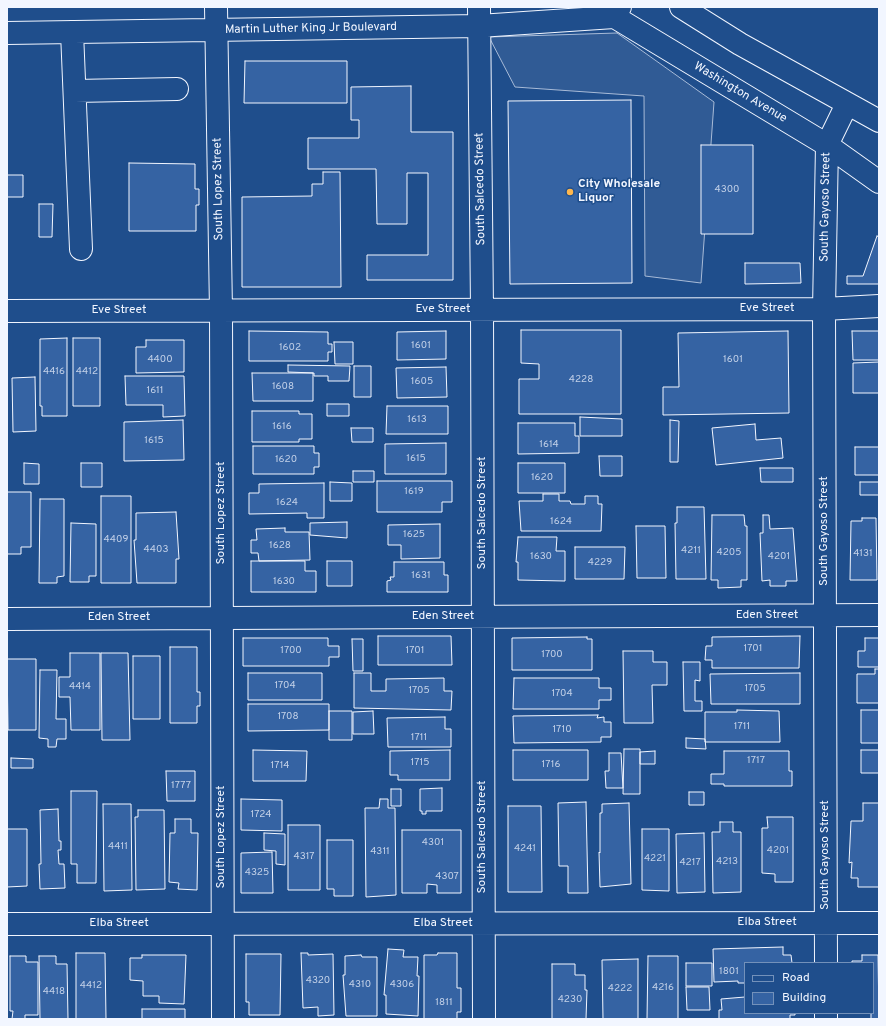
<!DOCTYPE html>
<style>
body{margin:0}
#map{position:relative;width:886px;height:1026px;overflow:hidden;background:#1f4e8c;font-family:Overpass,sans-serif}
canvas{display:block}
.frame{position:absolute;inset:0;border:8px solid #f2f6ff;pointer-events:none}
.legend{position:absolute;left:744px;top:962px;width:130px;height:52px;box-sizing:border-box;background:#1f4e8c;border:1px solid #7391ba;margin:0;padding:5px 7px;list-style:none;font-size:12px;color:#f2f6ff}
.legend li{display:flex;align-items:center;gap:8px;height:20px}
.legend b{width:20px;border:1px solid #7391ba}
</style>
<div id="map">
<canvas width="886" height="1026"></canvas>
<div class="frame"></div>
<ul class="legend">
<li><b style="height:5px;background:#1f4e8c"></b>Road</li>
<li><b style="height:11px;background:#3563a3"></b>Building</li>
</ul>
</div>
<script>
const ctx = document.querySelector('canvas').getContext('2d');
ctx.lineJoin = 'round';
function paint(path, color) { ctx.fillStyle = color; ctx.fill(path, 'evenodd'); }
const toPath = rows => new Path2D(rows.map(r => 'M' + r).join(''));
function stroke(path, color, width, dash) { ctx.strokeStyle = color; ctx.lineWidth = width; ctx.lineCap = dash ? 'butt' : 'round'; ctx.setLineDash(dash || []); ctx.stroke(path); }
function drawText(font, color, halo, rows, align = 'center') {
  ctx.font = font + ' Overpass,sans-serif'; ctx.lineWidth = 3; ctx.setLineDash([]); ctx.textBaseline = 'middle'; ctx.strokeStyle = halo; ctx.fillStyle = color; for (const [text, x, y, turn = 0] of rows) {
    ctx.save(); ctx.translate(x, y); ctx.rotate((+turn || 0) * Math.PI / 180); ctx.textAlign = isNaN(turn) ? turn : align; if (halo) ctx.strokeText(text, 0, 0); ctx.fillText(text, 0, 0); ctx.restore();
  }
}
const parking = toPath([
 [617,33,714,102,701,283,645,276,644,96,515,87,489,37,617,33]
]);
paint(parking, '#305b95');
stroke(parking, '#a8bbd7', 1);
const building = toPath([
 [245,61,347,61,347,103,244,103,245,61],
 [411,86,411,132,453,132,453,280,367,280,367,255,428,255,428,173,407,173,407,224,377,224,376,169,308,169,308,138,359,138,359,120,351,120,351,87,411,86],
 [631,100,632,283,510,284,508,101,631,100],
 [701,145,753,145,753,234,701,234,701,145],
 [129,163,195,164,195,189,199,189,199,205,196,205,196,231,129,231,129,163],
 [323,172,340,172,341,287,242,287,242,197,312,196,312,184,323,184,323,172],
 [7,175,23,175,23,197,7,197,7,175],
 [39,204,53,204,52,237,39,237,39,204],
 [877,236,879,237,879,284,847,284,847,276,863,276,877,236],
 [745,263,800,263,801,283,745,284,745,263],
 [521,330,621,330,621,414,519,414,519,379,539,379,539,364,521,363,521,330],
 [249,331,328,332,328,344,332,344,332,352,328,352,328,361,249,361,249,331],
 [446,331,446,359,397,360,397,332,446,331],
 [788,331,789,413,663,415,663,387,679,387,678,333,788,331],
 [852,331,879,331,879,360,853,360,852,331],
 [67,338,67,416,42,416,42,406,40,406,40,339,67,338],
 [73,338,100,338,100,406,73,406,73,338],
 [146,340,184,340,184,372,136,373,136,347,146,347,146,340],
 [334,342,353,342,353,364,335,364,334,342],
 [879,362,879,393,853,393,853,363,879,362],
 [288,365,350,366,349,381,328,381,328,376,314,376,314,373,288,372,288,365],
 [354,366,371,366,371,397,354,397,354,366],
 [446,367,447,397,397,398,396,368,446,367],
 [252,373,313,373,313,401,253,401,252,373],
 [125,376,184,376,185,416,163,417,163,405,126,405,125,376],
 [35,377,36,431,13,432,12,378,35,377],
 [327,404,349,404,349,416,327,416,327,404],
 [387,406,448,406,448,434,386,434,387,406],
 [252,411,299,411,299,414,312,414,312,439,299,439,299,442,252,442,252,411],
 [580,417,622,419,622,436,580,436,580,417],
 [183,420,184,460,124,461,124,422,183,420],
 [670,420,679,421,678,462,670,462,670,420],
 [518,423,575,423,575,436,579,436,579,453,518,454,518,423],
 [755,424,756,440,781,438,783,458,716,465,712,428,755,424],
 [351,428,373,428,373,442,352,442,351,428],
 [446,443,446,474,385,474,385,444,446,443],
 [253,446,314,446,314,453,319,453,319,467,314,467,314,474,253,474,253,446],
 [855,447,879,447,879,475,855,475,855,447],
 [599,456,622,456,622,476,600,476,599,456],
 [24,463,39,464,39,484,24,484,24,463],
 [81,463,102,463,102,487,81,487,81,463],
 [518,463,565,463,565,493,518,493,518,463],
 [760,468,793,468,793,482,761,482,760,468],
 [353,471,374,471,374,482,353,482,353,471],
 [377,481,452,481,452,502,442,502,442,512,377,512,377,481],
 [330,482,352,483,352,501,330,501,330,482],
 [860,482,879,482,879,495,860,495,860,482],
 [324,483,324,518,307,518,307,513,249,514,249,493,259,493,259,484,324,483],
 [7,492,31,492,31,547,21,547,21,554,7,554,7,492],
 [543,494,559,494,559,501,570,501,571,504,585,504,585,496,598,496,598,504,602,504,601,531,521,531,519,501,543,501,543,494],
 [101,496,131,496,131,583,101,583,101,496],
 [40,499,64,499,64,576,57,577,57,583,39,583,40,499],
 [677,507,704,507,706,579,676,579,675,523,677,523,677,507],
 [176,512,179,559,176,559,176,583,137,583,134,540,136,540,136,513,176,512],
 [712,515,744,515,745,526,747,526,747,580,741,580,741,587,718,588,718,580,711,580,712,515],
 [763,515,769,515,770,529,793,528,797,581,786,581,786,586,770,586,770,580,762,581,760,533,763,533,763,515],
 [862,518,876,518,877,580,850,580,851,521,862,521,862,518],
 [347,522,347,538,310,535,310,523,347,522],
 [71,523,96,524,96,576,89,576,89,582,70,582,71,523],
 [440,524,440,558,401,559,401,545,388,545,388,525,440,524],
 [636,526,665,526,666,578,637,578,636,526],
 [285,528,285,532,309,532,310,560,259,561,258,553,251,553,251,540,257,540,256,529,285,528],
 [518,537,557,537,556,551,565,551,565,581,518,580,518,562,516,562,518,537],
 [575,547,625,547,624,579,575,579,575,547],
 [251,561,305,561,305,571,316,571,316,592,251,592,251,561],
 [327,561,352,561,352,586,327,586,327,561],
 [394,562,444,562,444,575,448,575,448,592,387,592,387,581,391,580,390,577,394,577,394,562],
 [378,636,451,636,452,665,378,665,378,636],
 [800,636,799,668,712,668,712,660,705,660,706,646,712,646,712,637,800,636],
 [587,637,587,639,592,639,592,670,512,670,512,638,587,637],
 [243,638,328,638,328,646,339,646,339,657,329,657,329,666,243,666,243,638],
 [865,638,879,638,879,667,858,667,858,651,865,651,865,638],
 [352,639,363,639,363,671,353,671,352,639],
 [170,647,197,647,197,692,200,692,200,706,197,706,197,723,170,723,170,647],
 [623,651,653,651,653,662,667,662,667,685,652,685,653,723,624,723,623,651],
 [70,653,100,653,100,730,71,730,70,697,59,697,59,677,70,677,70,653],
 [101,653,128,653,130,740,102,740,101,653],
 [133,656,160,656,160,719,133,719,133,656],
 [7,659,36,659,36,730,8,730,7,659],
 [683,662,700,662,700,681,695,680,695,701,702,701,702,711,684,711,683,662],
 [875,669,879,669,879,703,857,703,857,674,875,674,875,669],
 [40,670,57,670,56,719,66,719,66,739,57,739,56,747,48,747,48,739,39,738,40,670],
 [248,673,322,673,322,700,248,700,248,673],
 [354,673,371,673,371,691,386,691,386,679,444,678,444,691,452,691,451,710,354,708,354,673],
 [800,673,800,704,711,704,710,674,800,673],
 [514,678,599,678,599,688,611,688,611,700,599,700,599,709,513,709,514,678],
 [248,704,329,704,329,730,248,731,248,704],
 [737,710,779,711,780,742,705,742,705,712,737,712,737,710],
 [861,710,879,710,879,743,861,743,861,710],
 [329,711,352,711,352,740,329,740,329,711],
 [373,711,374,734,353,734,353,712,373,711],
 [598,715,597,718,604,717,604,722,611,722,611,737,601,737,601,742,514,743,513,716,598,715],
 [445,717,445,729,451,729,451,747,388,747,387,718,445,717],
 [686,738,705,739,706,749,686,748,686,738],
 [624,749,640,749,640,794,623,794,624,749],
 [253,750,307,751,306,781,253,781,253,750],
 [450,750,450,780,398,780,398,775,390,775,390,751,450,750],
 [513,750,588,750,588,780,513,780,513,750],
 [861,750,879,750,879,773,861,773,861,750],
 [655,751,655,764,640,764,640,752,655,751],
 [724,751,789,751,789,771,792,771,792,786,724,786,724,784,711,784,711,774,724,774,724,751],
 [609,753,621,753,623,788,606,788,605,771,609,771,609,753],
 [11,758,33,759,33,768,11,768,11,758],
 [166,771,195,771,195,801,167,801,166,771],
 [442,788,442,811,426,811,426,814,422,814,422,811,420,811,420,789,442,788],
 [391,789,401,789,401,806,391,806,391,789],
 [71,791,97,791,96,883,77,883,77,864,71,864,71,791],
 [689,792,704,792,704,805,689,805,689,792],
 [241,799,282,800,282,831,241,830,241,799],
 [380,799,388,799,388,808,395,808,396,895,366,897,365,808,379,808,380,799],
 [586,802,588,893,568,893,568,866,559,866,558,803,586,802],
 [629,803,631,884,600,887,599,852,600,853,600,813,602,813,602,804,629,803],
 [863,803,879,803,879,887,858,887,858,878,851,878,852,862,849,863,851,821,863,821,863,803],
 [103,804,131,804,132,890,104,891,103,804],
 [508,806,541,806,542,892,508,892,508,806],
 [58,809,59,841,61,841,61,850,58,850,59,864,64,864,65,888,40,889,39,864,41,864,40,810,58,809],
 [138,810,164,810,165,889,136,890,135,817,138,817,138,810],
 [767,817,793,817,793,882,775,882,775,874,762,873,762,828,768,828,767,817],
 [175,819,191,819,191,833,198,833,197,890,178,889,179,883,169,882,170,833,175,833,175,819],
 [720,822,733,822,733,832,741,832,741,892,713,893,712,832,720,832,720,822],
 [288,825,320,825,320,890,288,890,288,825],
 [7,829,27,829,27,886,7,887,7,829],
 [642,829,669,829,669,891,642,890,642,829],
 [402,830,461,830,461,893,437,893,437,885,427,884,427,893,402,893,402,830],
 [264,833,285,834,285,865,276,864,276,851,264,850,264,833],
 [704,833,705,892,677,893,676,834,704,833],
 [327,840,353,840,353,896,334,896,334,889,327,889,327,840],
 [272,852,273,893,241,893,241,853,272,852],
 [783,947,783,955,791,955,792,963,745,963,745,983,738,983,738,981,714,982,713,949,783,947],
 [388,949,404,950,403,957,418,957,417,976,419,976,418,1016,386,1014,386,995,384,995,388,949],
 [76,953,105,953,106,1019,76,1019,76,953],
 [301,953,308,953,308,955,333,954,334,1015,318,1016,318,1007,303,1008,301,953],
 [438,953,457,953,457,988,461,988,461,1012,457,1012,457,1019,424,1019,424,955,437,955,438,953],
 [246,954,281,954,280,1015,249,1015,249,1002,246,1002,246,954],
 [142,955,186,955,184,1004,159,1003,159,996,143,996,143,981,130,980,130,958,142,958,142,955],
 [361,955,362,957,377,957,377,1016,346,1016,343,975,345,975,345,956,361,955],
 [862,955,878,955,879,1019,871,1019,871,1013,873,1013,873,963,852,963,852,961,862,961,862,955],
 [10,956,26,956,26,962,38,962,38,1015,25,1015,25,1019,12,1019,13,1011,10,1011,10,956],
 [39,956,56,956,56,964,67,964,68,1019,40,1019,39,956],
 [648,956,678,956,678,1019,647,1019,648,956],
 [638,959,638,1019,603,1019,602,960,638,959],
 [686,963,712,963,712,986,686,986,686,963],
 [552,964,575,964,575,975,585,975,585,990,587,990,586,1019,552,1019,552,964],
 [686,987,709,987,710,1010,687,1010,686,987],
 [745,997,745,1013,795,1013,795,1015,790,1015,790,1019,719,1019,719,1010,722,1010,721,999,745,997],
 [142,1009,185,1009,185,1019,142,1019,142,1009]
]);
paint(building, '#3563a3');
stroke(building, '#f2f6ff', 1);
const minor = toPath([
 [216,7,221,311,223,1019],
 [479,7,482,309,484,1019],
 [681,7,740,44,879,121],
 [603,10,827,145,879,182],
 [72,32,81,249],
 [7,33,479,26,614,17,620,7],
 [75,91,177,89],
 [7,311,824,309,879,306],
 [7,619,879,615],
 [7,924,879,923],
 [826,963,824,309,827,145,847,104],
 [826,1013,826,1019]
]);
stroke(minor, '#f2f6ff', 24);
stroke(minor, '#1f4e8c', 22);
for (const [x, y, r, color] of [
 [570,192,4,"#ffb74d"]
]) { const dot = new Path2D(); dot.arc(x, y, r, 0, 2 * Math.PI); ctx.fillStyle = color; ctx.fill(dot); stroke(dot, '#1f4e8c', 1.5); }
drawText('10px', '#c3d1e8', null, [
 ["4300",727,190],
 ["1601",421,346],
 ["1602",290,348],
 ["4400",160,360],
 ["1601",733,360],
 ["4416",54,372],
 ["4412",87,372],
 ["4228",581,380],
 ["1605",422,382],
 ["1608",283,387],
 ["1611",155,391],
 ["1613",417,420],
 ["1616",282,427],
 ["1615",154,441],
 ["1614",549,445],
 ["1615",416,459],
 ["1620",286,460],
 ["1620",542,478],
 ["1619",414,492],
 ["1624",287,503],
 ["1624",561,522],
 ["1625",414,535],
 ["4409",116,540],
 ["1628",280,546],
 ["4403",156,550],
 ["4211",691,551],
 ["4205",729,553],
 ["4131",863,554],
 ["1630",541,557],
 ["4201",779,557],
 ["4229",600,563],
 ["1631",421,576],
 ["1630",284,582],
 ["1701",753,649],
 ["1700",291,651],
 ["1701",415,651],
 ["1700",552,655],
 ["1704",285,686],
 ["4414",80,687],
 ["1705",755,689],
 ["1705",419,691],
 ["1704",562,694],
 ["1708",288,717],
 ["1711",742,727],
 ["1710",562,730],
 ["1711",419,738],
 ["1717",756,761],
 ["1715",420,763],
 ["1716",551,765],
 ["1714",280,766],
 ["1777",181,786],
 ["1724",261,815],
 ["4301",433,843],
 ["4411",118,847],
 ["4241",525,849],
 ["4201",778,851],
 ["4311",380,852],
 ["4317",304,857],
 ["4221",655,859],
 ["4213",727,862],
 ["4217",690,863],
 ["4325",257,873],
 ["4307",447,877],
 ["1801",729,972],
 ["4320",318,981],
 ["4310",360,985],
 ["4306",402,985],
 ["4412",91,986],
 ["4216",663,988],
 ["4222",620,989],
 ["4418",54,992],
 ["4230",570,1000],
 ["1811",444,1003]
]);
drawText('12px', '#f2f6ff', '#1f4e8c', [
 ["Martin Luther King Jr Boulevard",311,29,-1],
 ["Washington Avenue",740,93,31],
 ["South Lopez Street",219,189,-91],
 ["South Salcedo Street",481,189,-91],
 ["South Gayoso Street",826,207,-89],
 ["Eve Street",767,309],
 ["Eve Street",443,310],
 ["Eve Street",119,311],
 ["South Lopez Street",222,513,-90],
 ["South Salcedo Street",483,513,-90],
 ["South Gayoso Street",825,531,-90],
 ["Eden Street",767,616],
 ["Eden Street",443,617],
 ["Eden Street",119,618],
 ["South Lopez Street",222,837,-90],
 ["South Salcedo Street",483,837,-90],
 ["South Gayoso Street",826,855,-90],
 ["Elba Street",767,923],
 ["Elba Street",119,924],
 ["Elba Street",443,924]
]);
drawText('bold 12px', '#f2f6ff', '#1f4e8c', [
 ["City Wholesale",578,185],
 ["Liquor",578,199]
], 'left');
</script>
